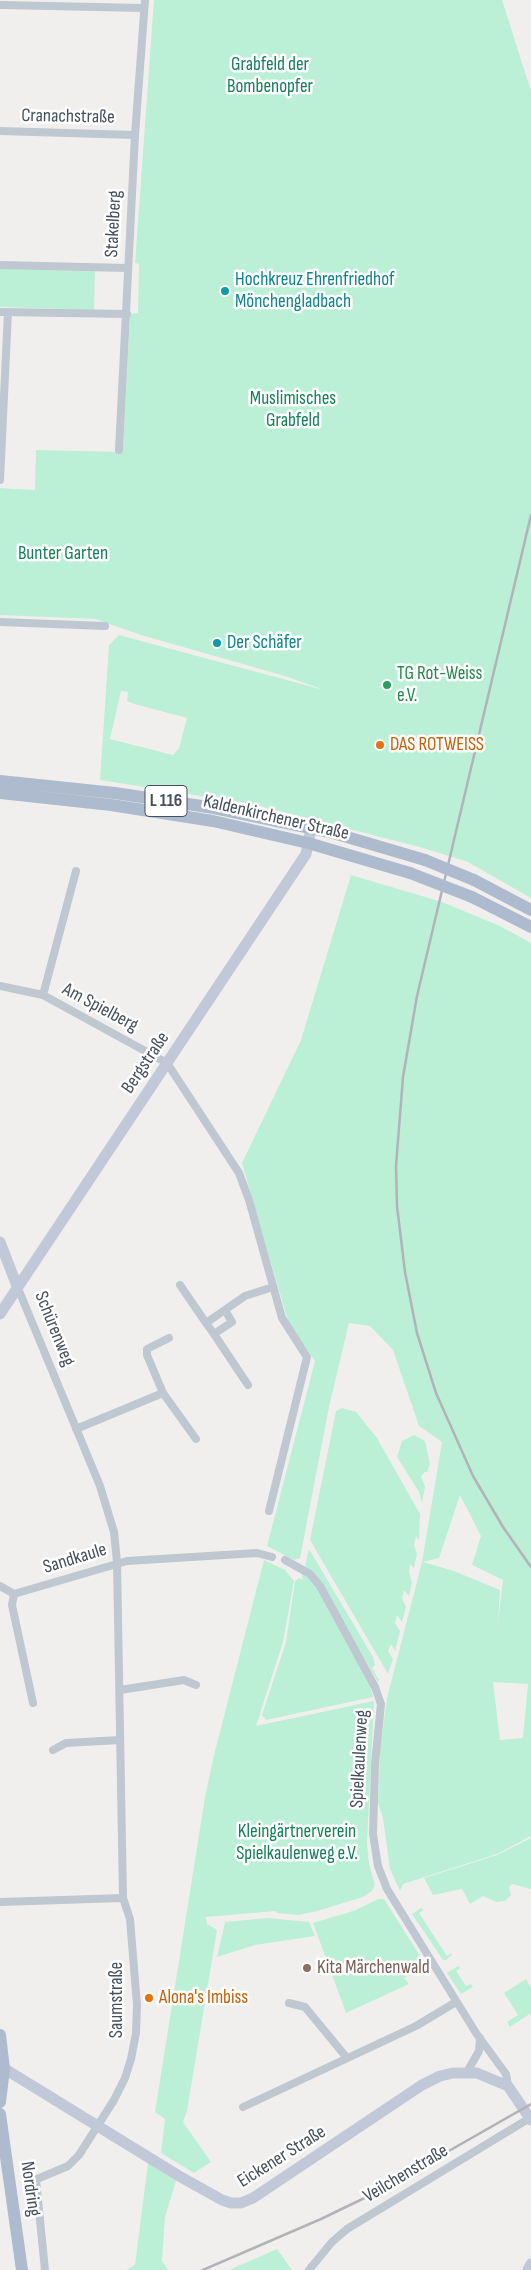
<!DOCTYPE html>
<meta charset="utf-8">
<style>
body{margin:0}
canvas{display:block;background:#f1efee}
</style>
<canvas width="531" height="2270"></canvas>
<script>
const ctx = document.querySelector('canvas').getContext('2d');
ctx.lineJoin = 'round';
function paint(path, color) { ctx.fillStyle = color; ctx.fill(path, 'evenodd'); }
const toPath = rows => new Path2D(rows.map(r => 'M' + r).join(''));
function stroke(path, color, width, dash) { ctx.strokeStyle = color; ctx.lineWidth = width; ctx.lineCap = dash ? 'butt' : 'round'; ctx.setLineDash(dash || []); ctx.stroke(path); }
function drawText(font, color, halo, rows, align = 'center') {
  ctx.font = font + ' "Sofia Sans Condensed",sans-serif'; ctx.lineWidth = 5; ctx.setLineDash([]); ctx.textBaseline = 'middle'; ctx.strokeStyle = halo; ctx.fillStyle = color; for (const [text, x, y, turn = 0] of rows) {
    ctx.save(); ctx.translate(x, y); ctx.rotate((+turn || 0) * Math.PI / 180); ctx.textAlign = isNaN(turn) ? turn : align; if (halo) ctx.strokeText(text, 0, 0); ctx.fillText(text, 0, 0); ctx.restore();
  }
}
paint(toPath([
 [154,0,502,0,531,91,531,898,468,862,423,848,252,804,100,780,109,645,119,635,324,690,285,676,141,635,95,619,0,615,0,488,35,490,36,450,123,452,130,314,138,313,139,264,135,263],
 [121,691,128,692,127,701,134,704,187,718,179,748,173,755,110,739],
 [0,267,95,269,94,310,0,307],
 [351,875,442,902,500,926,531,943,531,1836,497,1854,403,1884,400,1891,390,1869,383,1818,378,1803,380,1750,387,1698,422,1562,442,1442,419,1426,393,1350,370,1326,349,1323,329,1407,300,1558,294,1560,267,1546,315,1361,288,1321,242,1163,301,1040],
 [460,1495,481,1536,472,1565,503,1580,498,1623,500,1590,454,1571,423,1562,439,1558],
 [493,1682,528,1684,523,1738,500,1740],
 [342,1408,356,1412,377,1438,420,1514,419,1540,416,1536,414,1545,417,1554,414,1568,410,1564,409,1572,412,1583,409,1596,404,1590,402,1598,406,1607,402,1622,397,1615,395,1623,400,1631,395,1651,391,1644,388,1651,393,1659,388,1674,310,1540,336,1411],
 [414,1435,425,1441,430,1464,427,1472,425,1472,421,1476,425,1487,422,1503,419,1492,397,1457,402,1441],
 [309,1549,373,1657,375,1665,372,1668,379,1680,378,1682,312,1572,305,1566],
 [264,1560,285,1570,294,1581,283,1642,256,1726,374,1701,367,1843,369,1864,375,1885,372,1891,363,1897,317,1911,299,1915,277,1913,276,1911,206,1917,207,1924,217,1930,187,2111,183,2122,211,2162,194,2173,161,2153,165,2119,155,2112,205,1797,214,1755],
 [301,1571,315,1584,370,1683,373,1697,266,1720,262,1715,286,1642,295,1581,299,1578,303,1580],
 [531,1838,531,1889,512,1884,509,1887,511,1895,505,1901,496,1902,483,1896,470,1904,462,1889,433,1895,424,1878,497,1855],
 [378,1899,384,1899,427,1967,404,1978,409,1984,346,2013,313,1923,356,1910],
 [421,1908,424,1910,419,1913,447,1956,451,1953,452,1955,446,1960,443,1960,412,1914],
 [268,1918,309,1922,315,1936,255,1945,217,1957,225,1922],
 [458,1966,460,1968,456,1971,466,1986,471,1984,473,1987,461,1994,447,1973],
 [526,1979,531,1988,531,2013,510,2027,507,2022,518,2015,504,1993],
 [148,2163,176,2181,165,2217,162,2261,168,2270,126,2270,135,2265],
 [277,2249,292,2270,229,2270]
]), '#bcf0d6');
stroke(toPath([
 [0,5,144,8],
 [0,131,135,135],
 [0,265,128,268],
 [0,312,127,314],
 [119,450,135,135,145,0],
 [0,480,8,312],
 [0,622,105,626],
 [0,986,43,995,167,1063,239,1173,249,1200,282,1318,307,1357,269,1511],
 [43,995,76,871],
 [180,1285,206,1323],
 [17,1286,100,1486,114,1532,117,1562,123,1898,130,1919,137,2005,136,2033,131,2059,125,2078,114,2100,79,2155,68,2166,30,2182],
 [225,1310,232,1322,214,1334,206,1323,245,1296,273,1287],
 [214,1334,248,1385],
 [169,1338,147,1349,147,1355,163,1393,196,1439],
 [76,1429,163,1393],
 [285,1560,310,1574,320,1586,375,1687,381,1704,375,1764,373,1834,378,1866,387,1889,476,2033,506,2074,508,2086],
 [0,1586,14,1594],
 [14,1594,127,1561,257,1553,272,1557],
 [14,1594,12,1605,33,1703],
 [120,1690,184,1680,196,1685],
 [53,1750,66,1743,120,1740],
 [0,1902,123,1898],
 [289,2003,305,2007,347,2058],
 [467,2072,479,2051,480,2038],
 [243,2107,416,2026,456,2002],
 [36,2180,45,2270],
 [309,2270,332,2242,347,2229,530,2118]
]), '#bfc7d1', 8);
stroke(toPath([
 [0,1242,17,1286],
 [0,1314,306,854,311,828],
 [0,2066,179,2176,222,2200,231,2203,241,2203,253,2198,422,2085,440,2076,453,2073,477,2073,508,2086,531,2120],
 [528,2270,531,2264]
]), '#c1c9d8', 11);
stroke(toPath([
 [0,781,115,793,214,808,330,832,425,860],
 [0,793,111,805,213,821,308,843,410,873],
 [474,880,531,910],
 [472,897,531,927],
 [0,2035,4,2069,0,2102],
 [0,2114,22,2270]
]), '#aebace', 12);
stroke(toPath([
 [531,515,417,996,403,1077,396,1166,397,1206,405,1272,417,1333,436,1393,473,1476,503,1527,531,1567],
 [203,2270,321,2219,377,2192,531,2104]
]), '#b1b3b9', 2.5);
stroke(toPath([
 [425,860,474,880],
 [410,873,472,897]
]), '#aebace', 12);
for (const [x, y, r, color] of [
 [225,291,5,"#0f9aa8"],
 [217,643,5,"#0f9aa8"],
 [387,685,5,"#2e9e5b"],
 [380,745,5,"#e8710a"],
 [307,1968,5,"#8d6e63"],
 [149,1998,5,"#e8710a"]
]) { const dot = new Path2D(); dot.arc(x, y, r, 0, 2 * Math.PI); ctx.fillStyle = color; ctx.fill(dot); stroke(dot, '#fff', 2); }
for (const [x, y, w] of [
 [166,801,42]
]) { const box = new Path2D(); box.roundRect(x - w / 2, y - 15.5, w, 31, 4); ctx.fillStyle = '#fff'; ctx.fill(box); stroke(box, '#464f5c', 1); }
drawText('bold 18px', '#464f5c', null, [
 ["L 116",166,801]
]);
drawText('19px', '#158058', '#fff', [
 ["Grabfeld der",270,65],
 ["Bombenopfer",270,87],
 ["Muslimisches",293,399],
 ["Grabfeld",293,421],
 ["Bunter Garten",63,554],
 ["Kleingärtnerverein",297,1832],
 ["Spielkaulenweg e.V.",297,1854]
]);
drawText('19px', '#464f5c', '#fff', [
 ["Cranachstraße",68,117,1],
 ["Stakelberg",114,224,-87],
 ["Kaldenkirchener Straße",276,818,13],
 ["Am Spielberg",100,1008,28],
 ["Bergstraße",146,1063,-56],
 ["Schürenweg",54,1329,68],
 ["Sandkaule",75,1559,-17],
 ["Spielkaulenweg",360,1759,-87],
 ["Saumstraße",117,2000,-90],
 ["Eickener Straße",282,2157,-32],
 ["Veilchenstraße",406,2174,-31],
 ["Nordring",30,2189,82]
]);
drawText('19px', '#0d838f', '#fff', [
 ["Hochkreuz Ehrenfriedhof",235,280],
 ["Mönchengladbach",235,302],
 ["Der Schäfer",227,643]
], 'left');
drawText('19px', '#27864d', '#fff', [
 ["TG Rot-Weiss",397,674],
 ["e.V.",397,696]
], 'left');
drawText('19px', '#c56008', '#fff', [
 ["DAS ROTWEISS",390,745],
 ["Alona's Imbiss",159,1998]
], 'left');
drawText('19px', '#785e54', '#fff', [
 ["Kita Märchenwald",317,1968]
], 'left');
</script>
